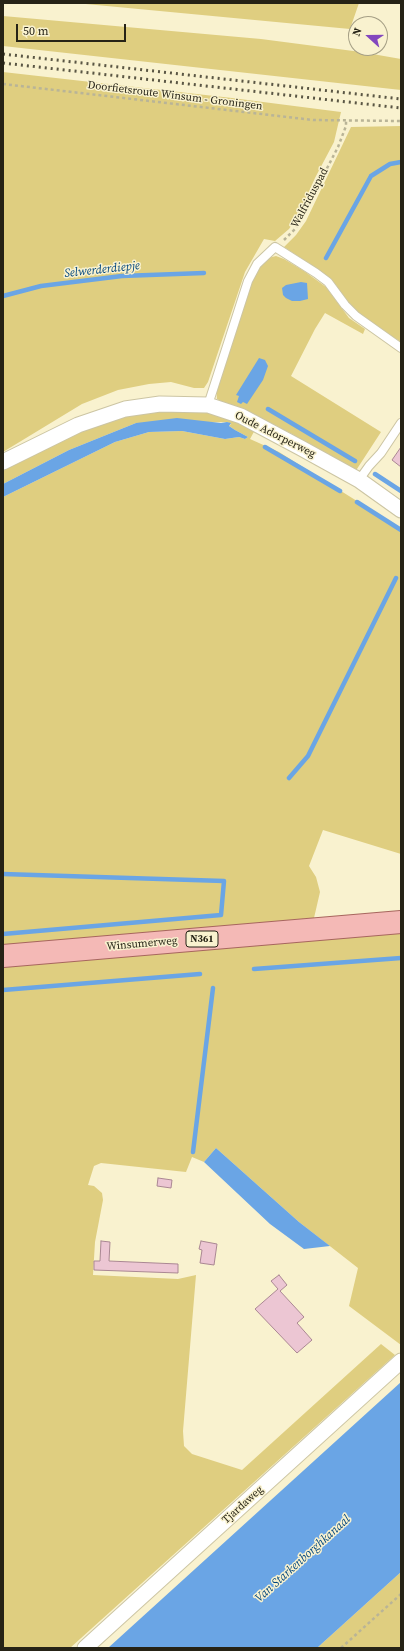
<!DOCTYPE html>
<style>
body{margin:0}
#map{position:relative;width:404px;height:1651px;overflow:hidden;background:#f9f2cf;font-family:"Source Serif 4",serif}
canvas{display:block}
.frame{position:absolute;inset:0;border:4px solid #262316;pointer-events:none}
.north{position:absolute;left:348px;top:16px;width:40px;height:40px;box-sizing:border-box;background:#f9f2cf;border:1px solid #a59f85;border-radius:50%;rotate:291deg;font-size:11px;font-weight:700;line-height:16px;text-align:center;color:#262316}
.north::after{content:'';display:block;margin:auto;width:14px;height:18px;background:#8347be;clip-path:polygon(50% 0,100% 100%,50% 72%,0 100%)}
.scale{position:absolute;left:16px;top:24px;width:110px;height:18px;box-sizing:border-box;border:2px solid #262316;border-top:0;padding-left:5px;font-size:12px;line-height:14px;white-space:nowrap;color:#262316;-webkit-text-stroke:3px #f9f2cf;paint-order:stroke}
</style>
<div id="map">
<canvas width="404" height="1651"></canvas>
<div class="frame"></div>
<div class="north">N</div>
<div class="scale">50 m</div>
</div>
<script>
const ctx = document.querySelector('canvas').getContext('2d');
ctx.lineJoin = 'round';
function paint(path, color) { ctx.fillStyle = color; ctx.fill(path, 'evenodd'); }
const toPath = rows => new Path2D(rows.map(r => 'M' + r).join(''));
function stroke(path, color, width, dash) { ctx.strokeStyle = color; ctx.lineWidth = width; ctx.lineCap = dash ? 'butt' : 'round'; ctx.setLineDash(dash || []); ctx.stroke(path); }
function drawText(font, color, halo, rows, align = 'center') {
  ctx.font = font + ' "Source Serif 4",serif'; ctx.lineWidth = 3; ctx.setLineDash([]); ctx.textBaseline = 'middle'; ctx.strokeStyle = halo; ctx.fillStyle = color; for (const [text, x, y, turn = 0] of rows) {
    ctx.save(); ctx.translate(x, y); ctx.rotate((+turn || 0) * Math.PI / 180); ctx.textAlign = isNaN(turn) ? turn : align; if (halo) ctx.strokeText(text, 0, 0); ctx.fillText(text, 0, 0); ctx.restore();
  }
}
paint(toPath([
 [75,3,359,3,350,29],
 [3,16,261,39,361,52,401,59,401,90,3,46],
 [3,72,232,98,341,112,334,142,315,178,298,216,289,229,275,241,264,239,245,272,208,382,204,388,194,388,171,382,149,384,118,390,82,404,3,452],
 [401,126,401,342,388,334,363,317,348,304,336,285,319,270,284,247,296,235,306,221,351,127],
 [276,256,284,259,304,271,326,287,349,318,365,329,363,334,325,313,315,329,291,376,381,432,355,472,292,434,244,409,226,404,217,399,216,388,256,270,268,258],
 [144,409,212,413,256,428,250,439,279,452,368,508,401,531,401,854,323,830,309,866,316,877,320,892,314,918,3,945,3,497,115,442,149,432,182,431,225,439,239,437,245,439,248,437,235,430,229,426,231,424,227,422,136,423,69,450,3,484,3,470,85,429],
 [401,931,401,1345,349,1306,358,1268,299,1222,216,1148,204,1162,192,1157,186,1172,101,1163,94,1166,88,1185,94,1186,102,1193,103,1200,95,1242,93,1275,178,1279,196,1275,183,1431,184,1446,192,1454,242,1470,381,1344,395,1355,70,1648,3,1648,3,967],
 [401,1572,401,1648,317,1648]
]), '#dfce80');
paint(toPath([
 [301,282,307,283,308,299,300,301,292,301,286,298,283,295,282,288,286,285],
 [259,358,265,360,268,366,263,380,247,404,243,402,241,404,237,402,239,396,236,395],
 [177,418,221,423,227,422,231,423,229,426,235,430,248,437,245,439,239,437,225,439,182,431,149,432,115,442,3,497,3,484,69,450,136,423],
 [216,1148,299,1222,330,1246,304,1249,270,1224,204,1162],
 [401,1382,401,1572,317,1648,108,1648]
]), '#6aa5e5');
stroke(toPath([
 [326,258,371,176,390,164,401,162],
 [3,296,41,286,122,276,204,273],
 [268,409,355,461],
 [265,447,340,491],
 [375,474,401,491],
 [357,502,401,530],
 [289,778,308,756,396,578],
 [3,874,224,881,221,915,3,934],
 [254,969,401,958],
 [3,990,200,974],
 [193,1152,213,988]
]), '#6aa5e5', 4.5);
const building = toPath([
 [401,447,401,467,392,460,401,447],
 [158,1178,172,1180,171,1188,157,1186,158,1178],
 [101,1241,110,1242,109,1261,178,1264,178,1273,94,1270,94,1261,100,1261,101,1241],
 [201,1241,217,1244,214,1265,200,1263,202,1250,199,1249,201,1241],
 [279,1275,287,1285,280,1291,304,1317,297,1323,312,1340,297,1353,255,1309,278,1289,271,1281,279,1275]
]);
paint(building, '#ecc6d3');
stroke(building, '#aa8793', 1);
const service = toPath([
 [208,405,248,281,257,264,275,247,316,273,328,282,345,305,356,316,401,348],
 [359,480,369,466,381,453,401,423]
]);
const minor = toPath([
 [3,462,78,425,125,409,160,404,208,405,241,416,301,448,359,480,401,510],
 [85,1648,401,1361]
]);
const primary = toPath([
 [3,956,401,922]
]);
stroke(service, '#ccc5a3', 10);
stroke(minor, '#ccc5a3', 17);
stroke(primary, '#a7665e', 24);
stroke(toPath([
 [3,84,313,120,401,121],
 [284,240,295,229,306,209,338,147,346,126,346,121],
 [341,1648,401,1594]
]), '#b9b497', 2.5, [3, 3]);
stroke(service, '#fff', 8);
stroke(minor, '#fff', 15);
stroke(primary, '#f4b9b6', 22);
stroke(toPath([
 [3,54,401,99],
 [3,63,401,108]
]), '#5a5644', 3, [2, 4]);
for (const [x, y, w] of [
 [202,939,32]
]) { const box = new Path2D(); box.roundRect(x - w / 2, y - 8, w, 16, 3); ctx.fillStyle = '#f9f2cf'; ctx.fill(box); stroke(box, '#262316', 1); }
drawText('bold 10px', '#262316', null, [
 ["N361",202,939]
]);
drawText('11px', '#262316', '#f9f2cf', [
 ["Doorfietsroute Winsum - Groningen",175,96,7],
 ["Walfriduspad",310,198,-62],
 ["Oude Adorperweg",275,435,27],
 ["Winsumerweg",142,944,-5],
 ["Tjardaweg",243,1505,-42]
]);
drawText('italic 12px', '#00457e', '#f9f2cf', [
 ["Selwerderdiepje",102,270,-6],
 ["Van Starkenborghkanaal",303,1559,-42]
]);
</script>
